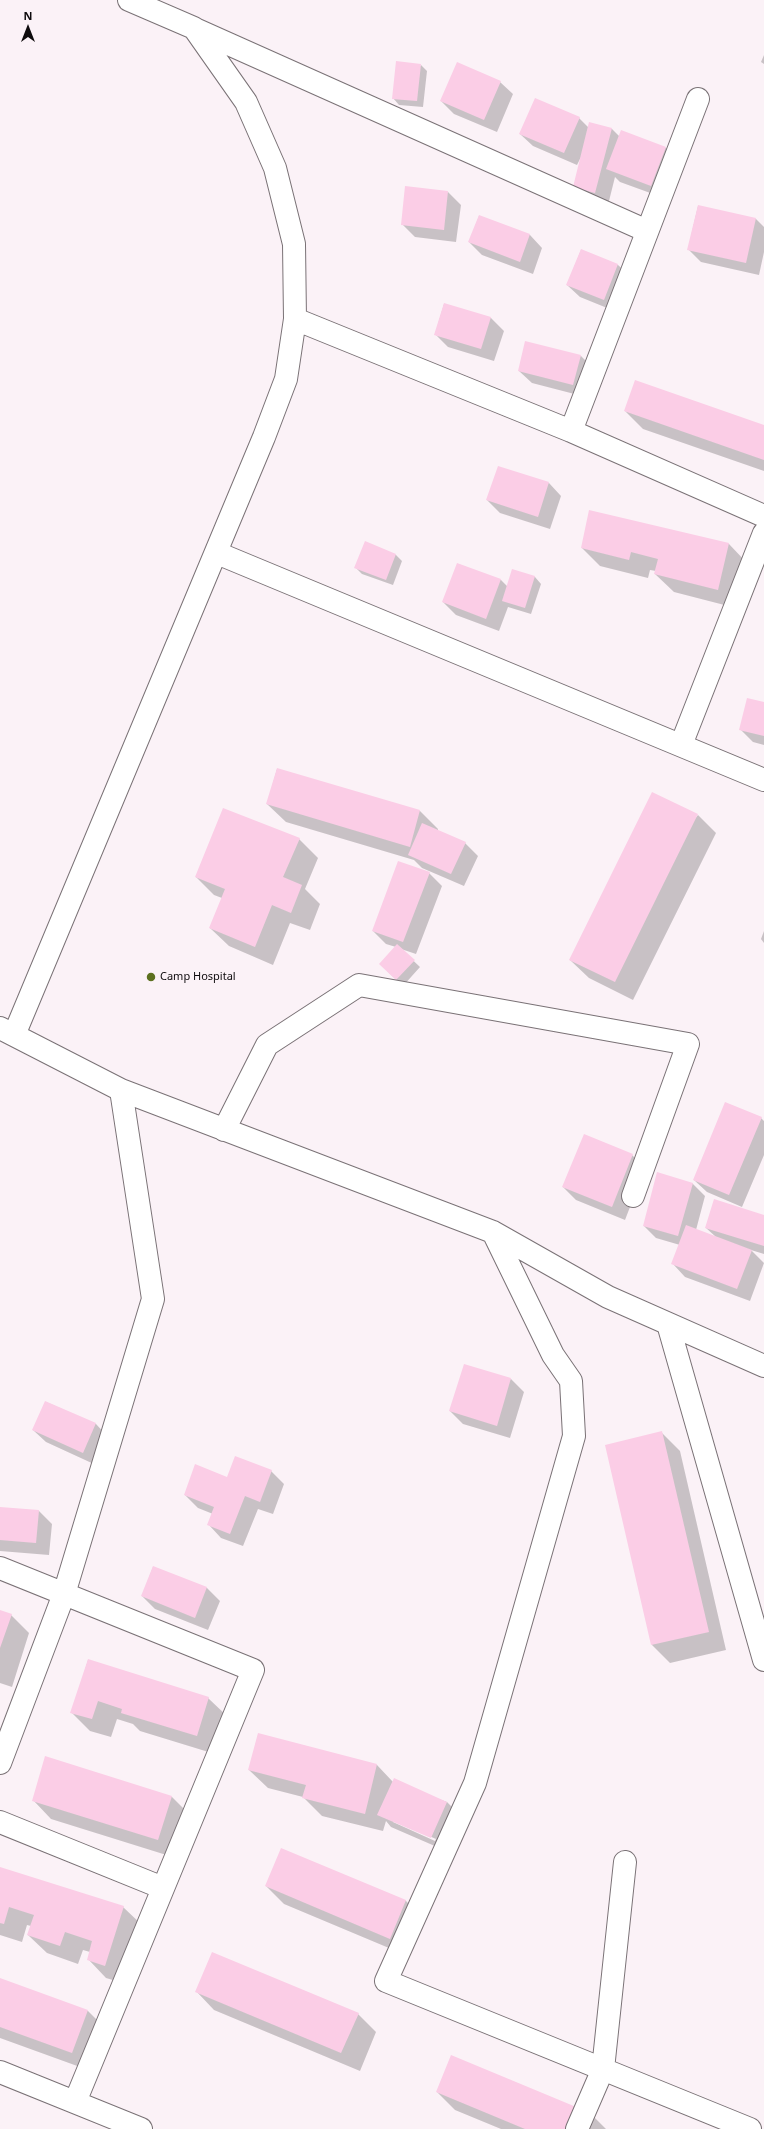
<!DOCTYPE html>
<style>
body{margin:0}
#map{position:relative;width:764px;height:2129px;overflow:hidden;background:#fbf2f7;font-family:"Noto Sans",sans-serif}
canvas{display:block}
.north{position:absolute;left:8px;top:8px;width:40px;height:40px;-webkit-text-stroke:3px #fbf2f7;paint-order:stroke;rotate:0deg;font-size:11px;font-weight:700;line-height:16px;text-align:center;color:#0e0b0d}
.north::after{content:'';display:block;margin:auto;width:14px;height:18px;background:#0e0b0d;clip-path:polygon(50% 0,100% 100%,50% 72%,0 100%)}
</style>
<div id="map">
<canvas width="764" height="2129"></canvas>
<div class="north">N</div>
</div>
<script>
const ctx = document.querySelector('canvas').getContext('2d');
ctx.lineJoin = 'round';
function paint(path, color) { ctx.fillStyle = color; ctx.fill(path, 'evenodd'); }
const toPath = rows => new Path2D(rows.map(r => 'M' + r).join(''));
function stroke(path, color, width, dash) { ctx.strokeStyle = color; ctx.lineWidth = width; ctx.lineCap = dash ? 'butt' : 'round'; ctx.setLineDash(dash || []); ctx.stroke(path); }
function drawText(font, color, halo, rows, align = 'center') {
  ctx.font = font + ' "Noto Sans",sans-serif'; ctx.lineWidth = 3.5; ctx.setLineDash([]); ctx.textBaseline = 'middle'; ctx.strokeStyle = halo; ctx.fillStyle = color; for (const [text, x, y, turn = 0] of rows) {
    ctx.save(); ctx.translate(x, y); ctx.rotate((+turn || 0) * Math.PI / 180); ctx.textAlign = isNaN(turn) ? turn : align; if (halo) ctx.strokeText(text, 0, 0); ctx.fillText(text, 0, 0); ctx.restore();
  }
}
paint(toPath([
 [764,55,764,64,761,62],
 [421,65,427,71,423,107,399,105,393,98],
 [500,82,513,94,497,132,454,114,441,101],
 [579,118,589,128,612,129,620,137,666,148,678,161,664,198,620,182,615,177,608,205,574,187,581,157,577,165,533,146,520,134],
 [448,192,461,205,456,242,415,237,402,224],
 [698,206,756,219,764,227,764,252,759,275,701,262,688,249],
 [479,216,530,235,542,248,533,274,482,255,469,242],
 [581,250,618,265,631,277,617,312,580,297,567,285],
 [444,304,491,318,504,331,494,361,448,347,435,334],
 [581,356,593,368,586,397,532,383,519,371],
 [625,411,764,426,764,471,643,429],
 [549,483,561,496,550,529,500,513,487,500],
 [365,543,396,555,402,561,393,585,362,574,356,568],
 [729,544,747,563,736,608,674,592,655,574,656,571,650,570,648,578,600,566,582,548],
 [458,564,501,580,508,587,513,570,535,577,541,584,531,614,508,607,499,631,456,615,443,602],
 [764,703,764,745,753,742,740,729],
 [277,769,420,811,438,829,438,831,465,843,478,856,464,886,422,868,414,860,286,822,267,804],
 [698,815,716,833,633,1000,589,978,570,960],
 [299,839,318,858,305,889,320,904,310,930,290,923,273,965,229,946,210,928,222,898,214,895,196,877],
 [429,873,442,886,416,954,401,949,420,967,403,986,387,971,396,947,386,944,373,931],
 [764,931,764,943,761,939],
 [761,1118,764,1121,764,1155,742,1207,707,1192,694,1180],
 [632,1155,645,1168,625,1220,576,1200,563,1187],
 [692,1183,705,1196,696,1230,716,1237,706,1228,764,1216,764,1254,751,1250,764,1263,750,1301,685,1277,673,1264,680,1245,656,1238,644,1226],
 [511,1379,524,1392,510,1438,463,1424,450,1411],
 [46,1402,96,1424,108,1437,96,1465,46,1442,33,1430],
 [662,1433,680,1451,726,1650,670,1663,652,1645],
 [271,1471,284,1484,273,1514,258,1509,243,1546,221,1538,209,1525,213,1514,198,1508,185,1495,228,1478],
 [0,1508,39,1511,52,1524,49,1555,0,1551],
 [153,1567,207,1588,220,1601,208,1630,155,1609,142,1596],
 [0,1611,11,1615,29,1633,12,1687,0,1683],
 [88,1660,208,1698,227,1716,215,1754,140,1731,133,1724,117,1719,111,1737,90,1731,72,1713],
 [258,1735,377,1765,393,1782,447,1802,460,1815,444,1850,391,1827,386,1821,383,1831,322,1816,303,1797,268,1788,249,1770],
 [393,1820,436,1839,435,1841,393,1822],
 [172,1797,190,1815,176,1858,51,1819,33,1800],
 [0,1868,123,1907,142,1925,123,1983,106,1978,88,1959,90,1952,83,1950,78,1964,47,1953,28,1935,31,1926,27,1925,22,1942,0,1935],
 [266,1886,405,1900,424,1919,408,1956,284,1904],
 [0,1979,88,2011,106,2029,91,2071,0,2038],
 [196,1991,358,2014,376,2032,360,2071,214,2010],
 [437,2092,592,2115,606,2129,501,2129,455,2110]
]), '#0003');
paint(toPath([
 [396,61,421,64,417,101,392,99],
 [457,62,501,81,484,120,440,101],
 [535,98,580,117,564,153,519,134],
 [589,122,612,128,595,193,573,187],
 [621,130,666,147,651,186,606,169],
 [405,186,448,191,444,230,401,225],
 [698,205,756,218,746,263,687,250],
 [479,215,530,234,520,262,468,242],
 [581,249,618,264,604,300,566,285],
 [444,303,491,317,481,349,434,335],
 [525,341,581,355,573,385,518,371],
 [635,380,764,425,764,460,624,411],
 [498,466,549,482,538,517,486,500],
 [589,510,729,543,718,590,654,574,658,559,631,552,629,560,581,548],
 [365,541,396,554,386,580,354,568],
 [457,563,501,579,486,619,442,602],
 [512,569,535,576,525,608,502,601],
 [747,698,764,702,764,736,739,730],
 [277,768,420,810,410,847,266,804],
 [652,792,698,814,615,982,569,960],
 [223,808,300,838,283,877,302,885,291,913,272,905,255,947,209,928,225,889,195,877],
 [422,823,466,842,451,874,408,855],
 [398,861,430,872,403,942,372,931],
 [397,944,415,960,396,980,379,964],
 [725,1102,762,1117,729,1195,693,1180],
 [584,1134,633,1154,612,1207,562,1187],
 [657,1172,693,1183,678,1236,643,1226],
 [714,1199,764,1215,764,1246,705,1228],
 [686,1225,752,1250,737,1289,671,1264],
 [464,1364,511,1378,497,1426,449,1411],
 [45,1401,96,1423,83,1453,32,1430],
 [662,1431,709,1632,651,1645,605,1445],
 [235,1456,272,1470,260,1502,245,1496,230,1534,207,1525,214,1507,184,1495,195,1464,227,1477],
 [0,1507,39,1510,36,1543,0,1540],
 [153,1566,207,1587,195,1618,141,1596],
 [0,1610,12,1614,0,1648],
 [88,1659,209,1697,197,1736,121,1713,122,1709,98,1701,92,1719,70,1713],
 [258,1733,377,1764,365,1814,302,1798,306,1785,248,1770],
 [45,1756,172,1796,158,1840,32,1801],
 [394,1778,447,1802,431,1838,377,1815],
 [281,1848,406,1900,390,1939,265,1886],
 [0,1867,124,1906,105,1966,87,1960,92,1941,65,1932,60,1946,27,1935,34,1915,9,1907,4,1924,0,1923],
 [212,1952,359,2013,341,2053,195,1992],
 [0,1978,88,2010,72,2053,0,2027],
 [451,2055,593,2114,586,2129,525,2129,436,2092]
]), '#fbcde6');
const minor = toPath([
 [195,29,647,231],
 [295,319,571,431,764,516],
 [571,431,698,99],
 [217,553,764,780],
 [681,745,764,533],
 [0,1028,121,1090,493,1232,608,1297,764,1366],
 [14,1035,264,437,286,379,295,319,294,244,275,168,246,102,194,28,129,0],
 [224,1130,267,1045,359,985,688,1044,633,1196],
 [493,1232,553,1355,571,1381,574,1436,475,1783,386,1981,750,2129],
 [668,1324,764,1660],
 [0,1568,253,1670,75,2102],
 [0,1763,64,1594,153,1299,121,1090],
 [0,1822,163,1888],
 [0,2072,141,2129],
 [577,2129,603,2069,625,1862]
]);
stroke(minor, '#7a7276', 24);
stroke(minor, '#fff', 22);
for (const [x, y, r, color] of [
 [151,977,5,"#5c701f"]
]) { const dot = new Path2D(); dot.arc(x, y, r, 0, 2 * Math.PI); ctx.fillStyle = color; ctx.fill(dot); stroke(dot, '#fbf2f7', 1.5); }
drawText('11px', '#0e0b0d', '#fbf2f7', [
 ["Camp Hospital",160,977]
], 'left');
</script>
